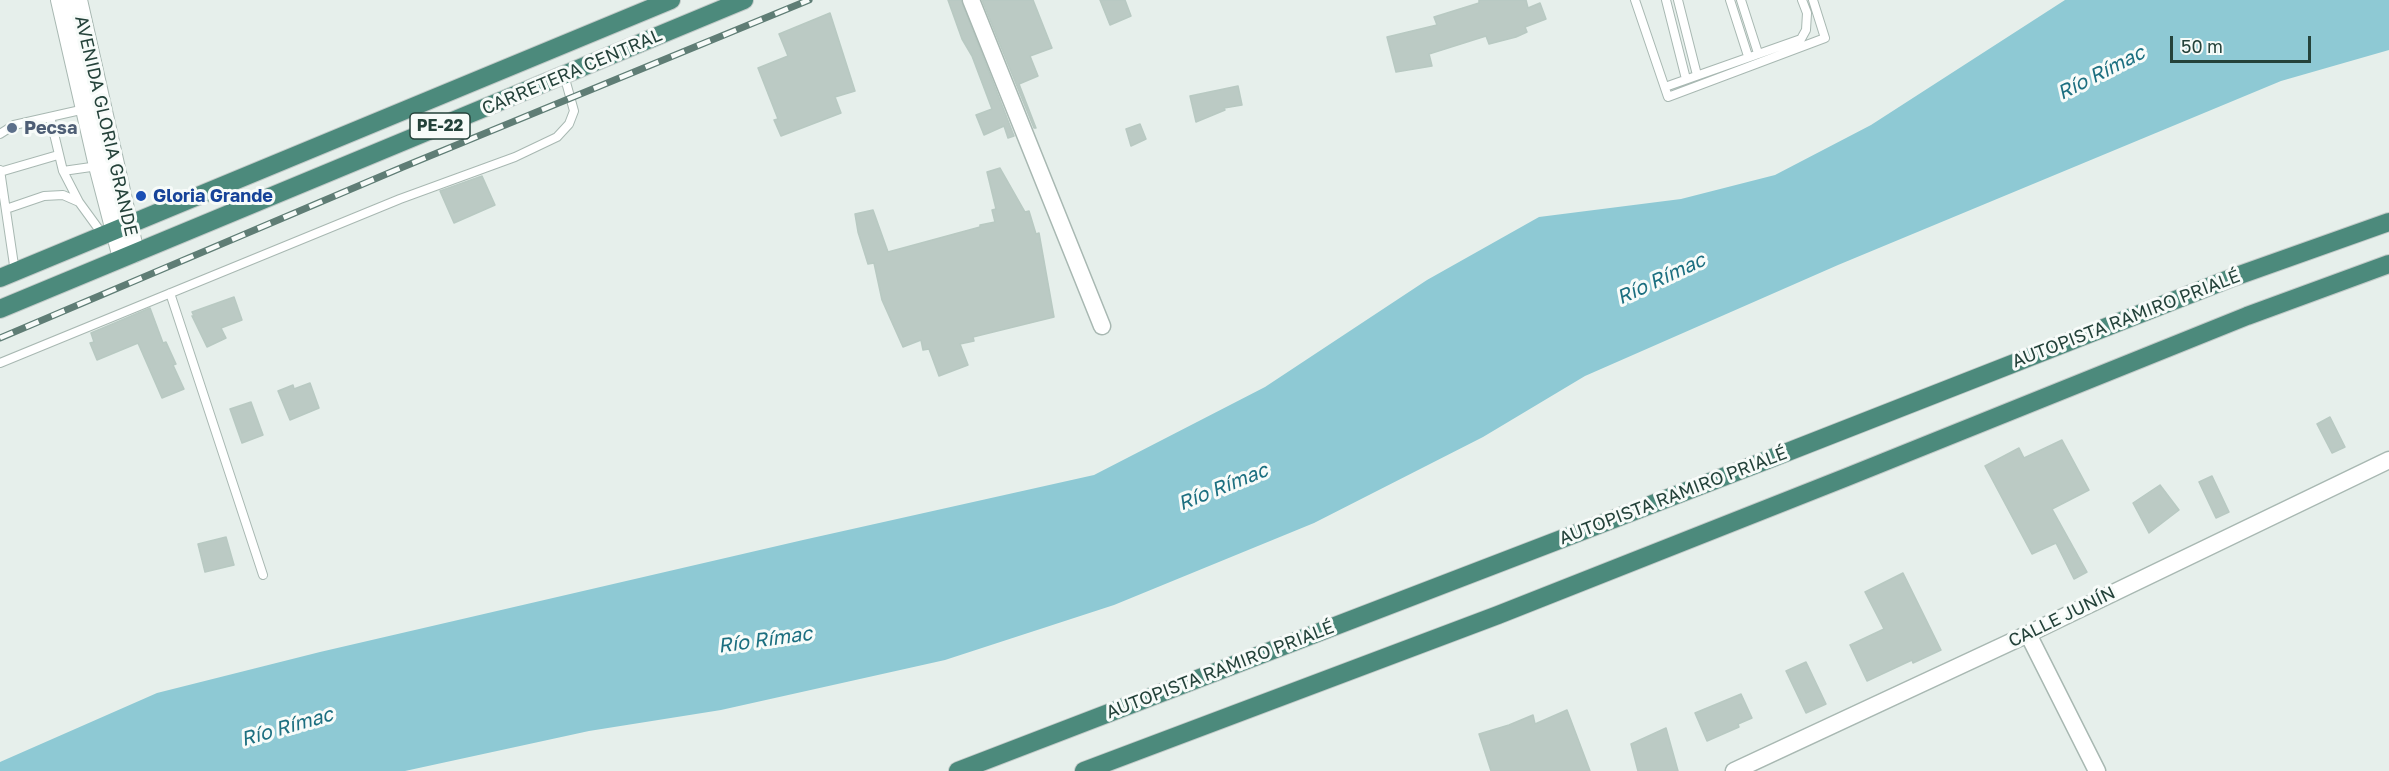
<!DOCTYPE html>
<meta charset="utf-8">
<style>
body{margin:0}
#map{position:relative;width:2389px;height:771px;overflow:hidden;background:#e6efeb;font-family:"Golos Text",sans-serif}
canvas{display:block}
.scale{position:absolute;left:2170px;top:36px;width:141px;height:27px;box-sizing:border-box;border:3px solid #24423a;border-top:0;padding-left:8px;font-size:18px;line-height:21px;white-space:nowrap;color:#24423a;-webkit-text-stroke:4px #f7fbf9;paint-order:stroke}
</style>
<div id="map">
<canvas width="2389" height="771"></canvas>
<div class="scale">50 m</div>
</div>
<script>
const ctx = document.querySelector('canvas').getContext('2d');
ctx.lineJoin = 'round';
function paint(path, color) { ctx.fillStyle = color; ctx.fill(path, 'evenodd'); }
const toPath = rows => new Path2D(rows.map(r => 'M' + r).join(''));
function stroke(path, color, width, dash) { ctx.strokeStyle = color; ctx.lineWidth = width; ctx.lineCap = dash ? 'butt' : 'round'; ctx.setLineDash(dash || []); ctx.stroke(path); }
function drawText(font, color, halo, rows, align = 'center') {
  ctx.font = font + ' "Golos Text",sans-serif'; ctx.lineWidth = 6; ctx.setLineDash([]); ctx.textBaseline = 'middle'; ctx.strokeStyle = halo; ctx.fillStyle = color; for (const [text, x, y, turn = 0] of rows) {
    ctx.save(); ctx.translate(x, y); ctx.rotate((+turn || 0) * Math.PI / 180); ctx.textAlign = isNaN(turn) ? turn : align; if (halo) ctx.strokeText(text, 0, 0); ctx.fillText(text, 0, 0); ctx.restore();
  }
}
paint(toPath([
 [2065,0,2389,0,2389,50,2281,81,1838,265,1585,376,1483,437,1314,523,1114,605,945,660,721,710,589,731,405,771,0,771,0,762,157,693,320,652,803,540,1094,475,1265,387,1427,280,1539,217,1681,199,1775,175,1871,125]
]), '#8ec9d4');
const building = toPath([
 [948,0,961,0,1014,136,1008,138,1004,126,984,135,976,115,992,109,972,56,962,39,948,0],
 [982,0,1033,0,1052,48,1030,56,1038,76,1019,84,1036,128,1034,128,982,0],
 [1100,0,1125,0,1131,16,1110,25,1100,0],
 [1479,0,1526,0,1528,8,1540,3,1546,19,1525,27,1527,32,1516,37,1489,44,1486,36,1429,54,1432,66,1396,72,1387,37,1437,25,1434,17,1479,3,1479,0],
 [830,13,855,91,835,97,841,113,781,136,774,120,778,119,758,68,788,56,779,34,830,13],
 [1238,86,1242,105,1224,108,1225,110,1196,122,1190,96,1238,86],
 [1140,124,1146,139,1131,146,1126,129,1140,124],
 [1000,168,1025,212,1029,211,1036,234,1039,233,1054,317,973,337,974,341,960,344,968,365,939,376,929,349,923,350,921,340,903,347,882,300,874,263,868,264,858,232,855,214,873,210,888,252,980,227,980,225,995,222,992,210,996,209,987,172,1000,168],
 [482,176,495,205,454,223,440,191,482,176],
 [234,297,242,320,221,328,226,338,207,347,192,316,194,316,192,312,234,297],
 [150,308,163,343,166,342,176,364,173,365,184,389,162,398,138,343,97,360,90,343,94,342,91,333,150,308],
 [310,383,319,408,290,420,278,391,293,385,294,389,310,383],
 [251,402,263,435,242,443,230,409,251,402],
 [2330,417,2345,447,2332,453,2317,424,2330,417],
 [2062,440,2089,490,2052,509,2087,572,2074,579,2056,543,2032,554,1985,466,2019,448,2024,458,2062,440],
 [2212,476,2229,512,2216,518,2199,482,2212,476],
 [2160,485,2179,510,2149,533,2133,503,2160,485],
 [226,537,234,565,205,572,198,544,226,537],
 [1903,573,1941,650,1913,663,1912,660,1867,681,1850,645,1884,629,1865,592,1903,573],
 [1806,662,1826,704,1806,713,1786,671,1806,662],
 [1741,694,1752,718,1738,724,1739,727,1707,741,1695,713,1741,694],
 [1567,710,1590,771,1491,771,1479,734,1509,725,1533,715,1535,724,1567,710],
 [1666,728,1678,771,1638,771,1631,744,1666,728]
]);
paint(building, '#bbcac4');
stroke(building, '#b8c9c2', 1.5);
const service = toPath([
 [1635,0,1668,97,1825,38,1813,0],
 [1666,0,1686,79],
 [1678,0,1697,75],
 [1730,0,1748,56],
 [1741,0,1758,53],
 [1665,87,1801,39,1806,30,1807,13,1802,0],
 [50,117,63,171,79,202],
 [0,134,14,125,85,109],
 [0,170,15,272],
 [63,171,98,166],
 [0,172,58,155],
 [6,209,44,196,63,195,79,202,103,235],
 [170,293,263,575],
 [0,363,400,199,515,157,557,137,569,124,574,111,564,75]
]);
const minor = toPath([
 [971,0,1102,326],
 [2028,634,2097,771],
 [1734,771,2028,634,2389,460]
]);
const tertiary = toPath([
 [60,0,98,166,122,258],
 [78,0,135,253]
]);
const trunk = toPath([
 [0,278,671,0],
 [0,309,744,0],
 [958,771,1762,462,2234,277,2389,222],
 [1084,771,1498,615,1847,477,2247,316,2389,264]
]);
stroke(service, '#a8b8b2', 10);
stroke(minor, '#a8b8b2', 19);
stroke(tertiary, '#a8b8b2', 20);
stroke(trunk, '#c2cac8', 20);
stroke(service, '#fff', 8);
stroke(minor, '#fff', 16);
stroke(tertiary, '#fff', 18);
stroke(trunk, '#4c8a7c', 18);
const rail = toPath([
 [0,338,403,167,809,0]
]);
stroke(rail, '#5f7d75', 7);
stroke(rail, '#f7fbf9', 4.5, [14]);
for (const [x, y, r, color] of [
 [12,128,6,"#5c6f8a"],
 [141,196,6,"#1a4fb4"]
]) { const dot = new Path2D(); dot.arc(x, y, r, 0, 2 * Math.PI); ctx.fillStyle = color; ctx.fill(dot); stroke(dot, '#f7fbf9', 2); }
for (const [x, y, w] of [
 [440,126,60]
]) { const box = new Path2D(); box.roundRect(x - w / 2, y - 13, w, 26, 4.5); ctx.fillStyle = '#f7fbf9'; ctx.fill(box); stroke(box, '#24423a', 1.5); }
drawText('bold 16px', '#24423a', null, [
 ["PE-22",440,126]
]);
drawText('18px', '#24423a', '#f7fbf9', [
 ["CARRETERA CENTRAL",572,72,-23],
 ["AVENIDA GLORIA GRANDE",106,126,77],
 ["AUTOPISTA RAMIRO PRIALÉ",2126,319,-21],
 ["AUTOPISTA RAMIRO PRIALÉ",1673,496,-21],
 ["CALLE JUNÍN",2062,617,-26],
 ["AUTOPISTA RAMIRO PRIALÉ",1220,670,-21]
]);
drawText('bold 18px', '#4e5e75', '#f7fbf9', [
 ["Pecsa",24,128]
], 'left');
drawText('bold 18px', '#164399', '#f7fbf9', [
 ["Gloria Grande",153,196]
], 'left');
drawText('italic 20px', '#1c6f80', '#f7fbf9', [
 ["Río Rímac",2101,73,-27],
 ["Río Rímac",1661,279,-25],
 ["Río Rímac",1223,487,-22],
 ["Río Rímac",765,640,-8],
 ["Río Rímac",287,727,-16]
]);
</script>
